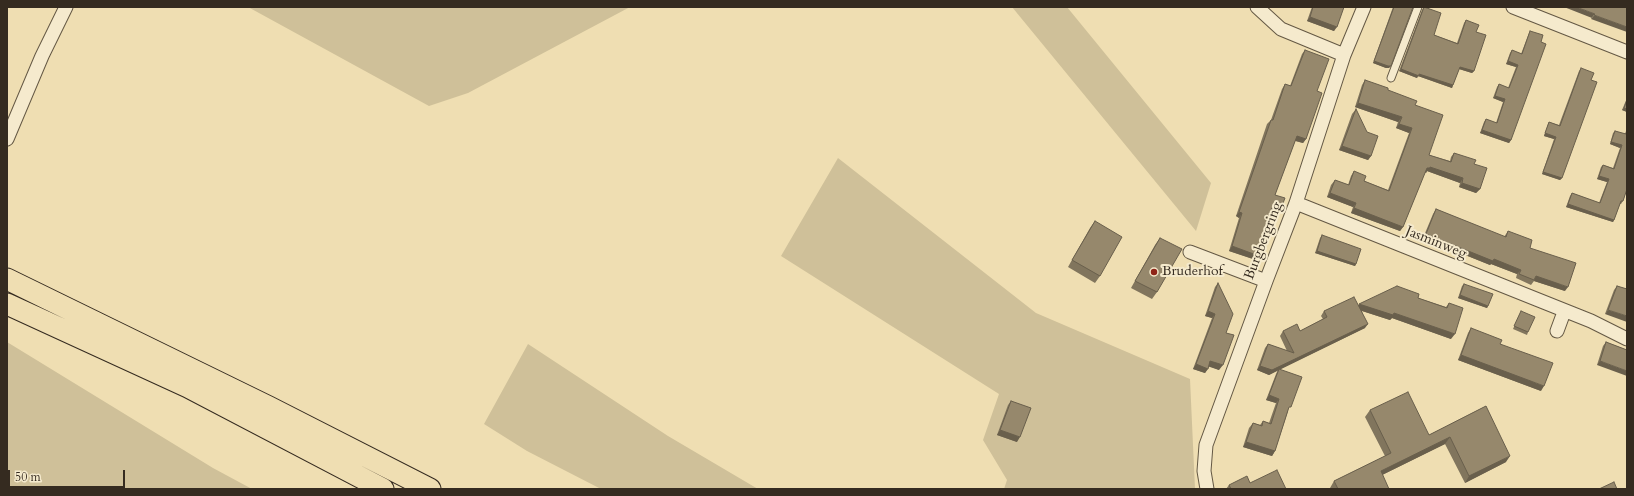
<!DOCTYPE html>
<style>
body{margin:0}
#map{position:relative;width:1634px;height:496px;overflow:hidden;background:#efdeb2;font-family:Cardo,serif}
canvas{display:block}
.frame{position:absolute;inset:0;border:8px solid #352b20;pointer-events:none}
.scale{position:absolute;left:8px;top:470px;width:117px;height:18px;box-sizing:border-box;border:2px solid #352b20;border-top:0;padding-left:5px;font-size:12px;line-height:14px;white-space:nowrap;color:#352b20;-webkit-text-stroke:3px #f5eacd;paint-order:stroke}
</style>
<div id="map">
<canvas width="1634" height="496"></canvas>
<div class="frame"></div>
<div class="scale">50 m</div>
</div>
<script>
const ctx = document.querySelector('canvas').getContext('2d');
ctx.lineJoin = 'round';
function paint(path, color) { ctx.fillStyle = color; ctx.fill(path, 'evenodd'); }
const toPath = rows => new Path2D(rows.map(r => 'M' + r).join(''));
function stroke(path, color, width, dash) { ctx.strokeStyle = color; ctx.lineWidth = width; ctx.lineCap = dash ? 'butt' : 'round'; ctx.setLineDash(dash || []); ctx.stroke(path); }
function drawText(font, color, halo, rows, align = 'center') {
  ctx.font = font + ' Cardo,serif'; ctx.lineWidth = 4; ctx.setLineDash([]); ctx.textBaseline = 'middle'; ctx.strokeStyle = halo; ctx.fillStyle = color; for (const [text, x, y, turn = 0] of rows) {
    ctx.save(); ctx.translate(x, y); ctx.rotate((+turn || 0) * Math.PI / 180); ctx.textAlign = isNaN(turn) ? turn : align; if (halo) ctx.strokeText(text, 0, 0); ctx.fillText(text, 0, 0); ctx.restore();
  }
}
paint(toPath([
 [248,7,630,7,468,93,429,106],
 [1012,7,1067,7,1211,183,1196,231],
 [838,158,1036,313,1190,379,1195,489,1004,489,1007,480,983,440,999,394,781,256],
 [7,342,213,468,252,489,7,489],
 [528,344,668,436,758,489,601,489,527,451,484,424]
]), '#cfc099');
const lane = toPath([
 [1391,78,1418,7]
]);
const street = toPath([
 [1257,7,1281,29,1344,55],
 [1513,7,1627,52],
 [7,139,42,56,66,7],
 [1296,203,1591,321,1627,339],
 [1190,252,1266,281],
 [1557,331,1564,312],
 [1207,489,1204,471,1206,445,1266,281,1296,203,1344,55,1364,7]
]);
const primary = toPath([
 [7,279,269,407,430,489],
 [7,304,188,387,383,489]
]);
stroke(lane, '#645844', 9);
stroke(street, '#645844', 15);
stroke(primary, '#352b20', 23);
stroke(lane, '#f5eacd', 7);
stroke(street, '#f5eacd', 13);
stroke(primary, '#efdeb2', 21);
paint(toPath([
 [1312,7,1344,7,1334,31,1307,21],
 [1393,7,1413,7,1389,68,1386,68,1373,63],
 [1424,7,1434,35,1457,43,1464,23,1466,20,1476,32,1474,71,1472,73,1459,69,1453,85,1452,88,1418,76,1417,78,1399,71,1422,10],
 [1530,31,1511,140,1509,143,1480,133,1484,122,1486,119,1496,123,1503,102,1493,98,1497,87,1499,84,1508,88,1516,67,1506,64,1510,53,1512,50,1521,54,1529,33],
 [1305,50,1317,91,1306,139,1303,143,1295,141,1275,195,1277,215,1270,213,1262,236,1256,260,1229,251,1239,218,1236,216,1267,124,1271,120,1282,89,1285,84,1290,86,1302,54],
 [1581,68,1562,178,1560,180,1542,174,1554,139,1544,136,1548,124,1549,122,1559,125,1579,71],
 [1365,80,1388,90,1415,105,1429,155,1450,161,1451,157,1454,153,1474,164,1480,189,1476,193,1459,187,1460,183,1427,171,1426,173,1425,172,1403,227,1400,231,1351,213,1353,207,1327,197,1331,185,1335,180,1348,185,1351,176,1354,171,1364,181,1388,190,1409,133,1396,128,1398,122,1355,107,1362,85],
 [1627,98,1627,112,1622,110],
 [1356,109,1371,156,1368,160,1339,150,1352,114],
 [1627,128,1627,189,1623,201,1621,204,1620,204,1614,220,1613,222,1566,207,1570,196,1572,193,1599,203,1607,182,1597,179,1601,167,1603,165,1613,168,1620,148,1610,144,1613,133,1615,131,1625,134],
 [1436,209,1504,237,1508,231,1530,248,1565,291,1534,281,1531,285,1516,278,1517,274,1491,264,1490,265,1423,238,1433,214],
 [1095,221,1100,276,1095,283,1068,267,1090,228],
 [1322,235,1356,264,1355,266,1315,253,1320,238],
 [1160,238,1157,292,1152,299,1131,288,1155,245],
 [1218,283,1226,333,1219,370,1209,366,1205,373,1193,369,1212,318,1205,316,1215,287],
 [1464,284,1488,306,1487,308,1458,298,1462,286],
 [1617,286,1627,289,1605,314,1614,290],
 [1418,298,1446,307,1449,303,1451,339,1392,318,1390,320,1362,311,1365,328,1280,369,1288,411,1275,451,1272,456,1243,447,1249,428,1253,423,1260,425,1263,421,1269,423,1276,403,1266,400,1276,374,1278,370,1269,375,1257,370,1265,348,1268,344,1287,351,1280,336,1283,331,1300,331,1323,319,1321,316,1324,311,1359,305],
 [1521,311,1528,332,1527,335,1513,329],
 [1471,328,1500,344,1541,391,1458,360,1468,333],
 [1606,342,1627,350,1597,365,1603,346],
 [1011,401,1017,442,997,435,1008,405],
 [1486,406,1506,462,1465,483,1445,444,1382,475,1389,489,1330,489,1330,488,1334,481,1385,456,1365,417,1370,410,1429,435],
 [1250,483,1286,489,1226,489,1229,485]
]), '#81755d');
paint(toPath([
 [1564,7,1576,7,1595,14,1592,18],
 [1594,15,1627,27,1627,32,1591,19],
 [1310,17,1337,27,1334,31,1307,21],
 [1374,61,1391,66,1389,68,1386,68,1373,63],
 [1508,61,1518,65,1516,67,1506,64],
 [1460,67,1474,71,1472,73,1459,69],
 [1401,69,1419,74,1453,85,1452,88,1418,76,1417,78,1399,71],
 [1495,96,1505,99,1503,102,1493,98],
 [1358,103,1402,117,1398,122,1355,107],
 [1624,108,1627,109,1627,112,1622,110],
 [1399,124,1412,128,1409,133,1396,128],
 [1482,130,1511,140,1509,143,1480,133],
 [1545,133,1556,137,1554,139,1544,136],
 [1297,136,1306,139,1303,143,1293,140],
 [1611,142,1622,145,1620,148,1610,144],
 [1342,146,1371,156,1368,160,1339,150],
 [1430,167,1463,178,1460,183,1427,171,1426,173,1424,172,1427,168],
 [1543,172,1562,178,1560,180,1542,174],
 [1599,176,1609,179,1607,182,1597,179],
 [1462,183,1480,189,1476,193,1459,187],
 [1330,193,1356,203,1353,207,1327,197],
 [1568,204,1614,220,1613,222,1566,207],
 [1272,208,1280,211,1277,215,1269,213],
 [1354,208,1403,227,1400,231,1351,213],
 [1239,212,1242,213,1239,218,1236,216],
 [1426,234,1494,259,1521,270,1517,274,1491,264,1490,265,1423,238],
 [1232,246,1259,256,1256,260,1229,251],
 [1317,251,1356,264,1355,266,1315,253],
 [1536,276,1568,287,1565,291,1534,281],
 [1460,295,1488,306,1487,308,1458,298],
 [1359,304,1394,313,1455,334,1451,339,1392,318,1390,320,1356,309],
 [1608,310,1627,316,1627,322,1605,314],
 [1208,311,1215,314,1212,318,1205,316],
 [1368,324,1365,328,1269,375,1257,370,1260,366],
 [1461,355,1544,386,1541,391,1458,360],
 [1210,361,1223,365,1219,370,1207,366],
 [1600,361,1627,371,1627,376,1597,365],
 [1196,364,1208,369,1205,373,1193,369],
 [1269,395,1279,399,1276,403,1266,400],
 [1000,430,1020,437,1017,442,997,435],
 [1450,437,1445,444,1376,478,1381,471],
 [1246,442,1275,451,1272,456,1243,447],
 [1510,456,1506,462,1465,483,1469,476]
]), '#695f4c');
const building = toPath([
 [1313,7,1344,7,1337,27,1310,17,1313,7],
 [1394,7,1413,7,1391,66,1388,66,1374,61,1394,7],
 [1424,7,1441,13,1434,35,1458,44,1466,20,1479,25,1476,32,1486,35,1474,71,1460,67,1453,85,1419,74,1419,76,1401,69,1424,7],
 [1576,7,1627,7,1627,27,1594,15,1595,14,1576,7],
 [1530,31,1543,35,1541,42,1546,44,1511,140,1482,130,1486,119,1497,123,1505,99,1495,96,1499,84,1509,88,1518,65,1508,61,1512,50,1522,54,1530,31],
 [1305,50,1329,59,1317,91,1322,93,1306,139,1297,136,1275,195,1285,198,1280,211,1272,208,1262,236,1266,237,1259,256,1232,246,1242,213,1239,212,1271,120,1273,120,1285,84,1291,86,1305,50],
 [1581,68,1594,73,1591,80,1597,82,1562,178,1543,172,1556,137,1545,133,1549,122,1560,126,1581,68],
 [1365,80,1388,88,1388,90,1417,101,1415,105,1443,115,1429,155,1451,162,1454,153,1476,160,1474,164,1487,168,1480,189,1462,183,1463,178,1430,167,1430,168,1427,168,1403,227,1354,208,1356,203,1330,193,1335,180,1349,185,1354,171,1366,176,1364,181,1389,191,1412,128,1399,124,1402,117,1358,103,1365,80],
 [1627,100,1627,109,1624,108,1627,100],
 [1356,109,1367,132,1378,136,1371,156,1342,146,1356,109],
 [1615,131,1626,134,1627,131,1627,189,1623,201,1621,201,1614,220,1568,204,1572,193,1600,203,1609,179,1599,176,1603,165,1614,169,1622,145,1611,142,1615,131],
 [1436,209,1506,237,1508,231,1532,240,1530,248,1576,263,1568,287,1536,276,1534,280,1519,274,1521,270,1494,259,1493,261,1426,234,1436,209],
 [1095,221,1122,237,1100,276,1072,260,1095,221],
 [1322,235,1361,249,1356,264,1317,251,1322,235],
 [1160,238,1182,249,1157,292,1135,281,1160,238],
 [1218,283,1233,314,1226,333,1234,335,1223,365,1210,361,1208,369,1196,364,1215,314,1208,311,1218,283],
 [1464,284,1493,294,1488,306,1460,295,1464,284],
 [1397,286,1419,294,1418,298,1447,308,1449,303,1463,308,1455,334,1394,313,1393,315,1359,304,1397,286],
 [1617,286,1627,289,1627,316,1608,310,1617,286],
 [1354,297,1368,324,1272,370,1260,366,1268,344,1294,353,1283,331,1297,324,1300,331,1327,317,1324,311,1354,297],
 [1521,311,1535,317,1528,332,1514,326,1521,311],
 [1471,328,1502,340,1500,344,1553,363,1544,386,1461,355,1471,328],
 [1606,342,1627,350,1627,371,1600,361,1606,342],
 [1279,369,1302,377,1291,407,1289,407,1275,451,1246,442,1253,423,1262,426,1263,421,1271,424,1279,399,1269,395,1279,369],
 [1408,392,1429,435,1486,406,1510,456,1469,476,1450,437,1381,471,1389,489,1338,489,1334,481,1391,453,1370,410,1408,392],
 [1011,401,1031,408,1020,437,1000,430,1011,401],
 [1277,470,1286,489,1231,489,1229,485,1247,476,1250,483,1277,470],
 [1614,482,1617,489,1599,489,1614,482]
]);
paint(building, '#96886c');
stroke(building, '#695f4c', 1);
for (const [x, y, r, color] of [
 [1154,272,4,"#8f2418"]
]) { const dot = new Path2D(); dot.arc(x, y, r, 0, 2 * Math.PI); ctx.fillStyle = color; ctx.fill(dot); stroke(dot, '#f5eacd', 1.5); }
drawText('14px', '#352b20', '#f5eacd', [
 ["Burgbergring",1264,241,-69],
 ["Jasminweg",1436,243,22]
]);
drawText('14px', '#352b20', '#f5eacd', [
 ["Bruderhof",1162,272]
], 'left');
</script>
